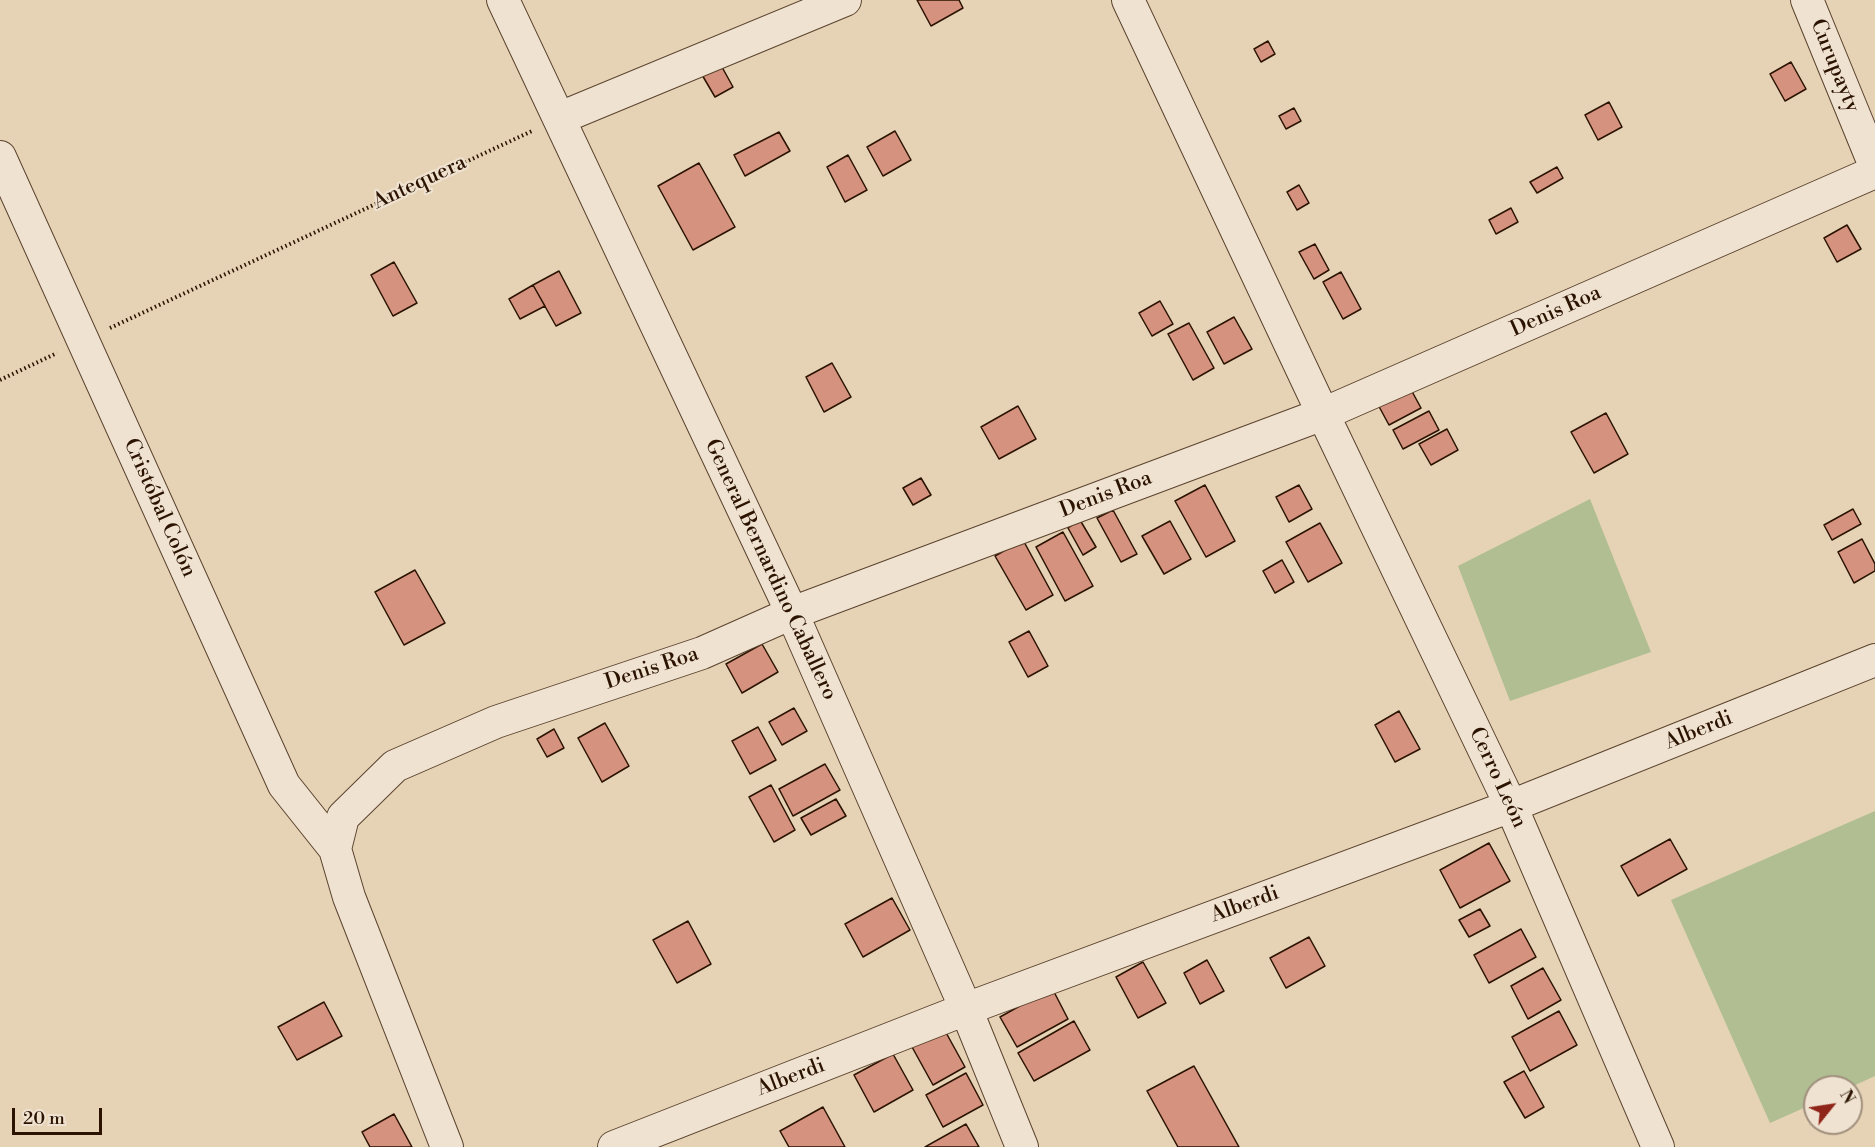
<!DOCTYPE html>
<meta charset="utf-8">
<style>
body{margin:0}
#map{position:relative;width:1875px;height:1147px;overflow:hidden;background:#e6d3b6;font-family:"Libre Bodoni",serif}
canvas{display:block}
.north{position:absolute;left:1803px;top:1075px;width:60px;height:60px;box-sizing:border-box;background:#efe2d0;border:2px solid #a18f7d;border-radius:50%;rotate:60deg;font-size:16px;font-weight:700;line-height:24px;text-align:center;color:#2b1300}
.north::after{content:'';display:block;margin:auto;width:21px;height:27px;background:#8f2418;clip-path:polygon(50% 0,100% 100%,50% 72%,0 100%)}
.scale{position:absolute;left:12px;top:1108px;width:90px;height:27px;box-sizing:border-box;border:3px solid #2b1300;border-top:0;padding-left:8px;font-size:18px;line-height:21px;white-space:nowrap;color:#2b1300;-webkit-text-stroke:4px #efe2d0;paint-order:stroke}
</style>
<div id="map">
<canvas width="1875" height="1147"></canvas>
<div class="north">N</div>
<div class="scale">20 m</div>
</div>
<script>
const ctx = document.querySelector('canvas').getContext('2d');
ctx.lineJoin = 'round';
function paint(path, color) { ctx.fillStyle = color; ctx.fill(path, 'evenodd'); }
const toPath = rows => new Path2D(rows.map(r => 'M' + r).join(''));
function stroke(path, color, width, dash) { ctx.strokeStyle = color; ctx.lineWidth = width; ctx.lineCap = dash ? 'butt' : 'round'; ctx.setLineDash(dash || []); ctx.stroke(path); }
function drawText(font, color, halo, rows, align = 'center') {
  ctx.font = font + ' "Libre Bodoni",serif'; ctx.lineWidth = 4.5; ctx.setLineDash([]); ctx.textBaseline = 'middle'; ctx.strokeStyle = halo; ctx.fillStyle = color; for (const [text, x, y, turn = 0] of rows) {
    ctx.save(); ctx.translate(x, y); ctx.rotate((+turn || 0) * Math.PI / 180); ctx.textAlign = isNaN(turn) ? turn : align; if (halo) ctx.strokeText(text, 0, 0); ctx.fillText(text, 0, 0); ctx.restore();
  }
}
paint(toPath([
 [1590,499,1651,652,1510,701,1458,566],
 [1875,811,1875,1076,1851,1087,1815,1087,1815,1103,1770,1123,1671,900]
]), '#b0be92');
const building = toPath([
 [917,0,959,0,963,8,931,26,917,0],
 [1268,41,1275,54,1261,62,1254,49,1268,41],
 [717,58,733,87,715,97,698,68,717,58],
 [1791,62,1806,89,1785,101,1770,74,1791,62],
 [1609,102,1622,127,1598,140,1585,115,1609,102],
 [1294,108,1301,121,1286,129,1279,116,1294,108],
 [895,131,911,160,883,176,867,147,895,131],
 [779,132,790,151,745,176,734,155,779,132],
 [848,155,867,190,845,202,827,167,848,155],
 [699,163,735,227,693,250,658,186,699,163],
 [1557,167,1563,178,1537,193,1530,182,1557,167],
 [1299,185,1309,203,1297,210,1287,192,1299,185],
 [1511,208,1518,222,1496,234,1489,220,1511,208],
 [1847,225,1861,249,1837,262,1824,238,1847,225],
 [1315,244,1329,270,1314,279,1299,252,1315,244],
 [394,262,417,303,393,316,371,275,394,262],
 [559,271,581,313,556,326,533,285,559,271],
 [1341,272,1361,309,1343,319,1323,282,1341,272],
 [533,285,545,306,520,319,509,299,533,285],
 [1160,301,1173,324,1152,336,1139,313,1160,301],
 [1234,317,1252,349,1224,364,1207,332,1234,317],
 [1189,323,1214,368,1193,380,1168,334,1189,323],
 [832,363,851,397,824,412,806,377,832,363],
 [1408,384,1421,408,1389,425,1376,401,1408,384],
 [1018,406,1036,439,999,459,981,427,1018,406],
 [1429,411,1439,430,1403,449,1393,430,1429,411],
 [1606,413,1628,454,1594,473,1571,432,1606,413],
 [1447,429,1458,450,1431,465,1419,444,1447,429],
 [921,478,931,495,913,505,903,488,921,478],
 [1205,485,1235,541,1206,557,1175,501,1205,485],
 [1299,485,1312,509,1289,522,1276,497,1299,485],
 [1853,509,1861,524,1832,540,1824,525,1853,509],
 [1113,510,1137,554,1121,562,1097,518,1113,510],
 [1080,520,1096,547,1083,555,1068,528,1080,520],
 [1170,521,1191,559,1164,574,1142,536,1170,521],
 [1320,523,1342,563,1308,582,1286,542,1320,523],
 [1063,532,1093,586,1065,601,1036,547,1063,532],
 [1862,539,1875,564,1875,571,1854,583,1838,552,1862,539],
 [1023,540,1053,595,1026,610,995,556,1023,540],
 [1282,560,1294,582,1275,593,1263,571,1282,560],
 [415,570,445,623,404,645,375,592,415,570],
 [1029,631,1048,666,1028,677,1009,642,1029,631],
 [762,644,778,672,742,693,726,664,762,644],
 [794,708,807,731,782,745,769,722,794,708],
 [1399,711,1420,749,1395,762,1375,725,1399,711],
 [605,723,629,766,602,782,578,738,605,723],
 [758,727,776,760,750,774,732,741,758,727],
 [554,729,564,748,547,757,537,739,554,729],
 [825,764,840,790,793,816,779,789,825,764],
 [771,785,795,830,774,842,749,797,771,785],
 [836,799,846,816,811,835,801,818,836,799],
 [1670,839,1687,869,1638,896,1621,866,1670,839],
 [1489,843,1510,881,1460,908,1440,870,1489,843],
 [892,898,910,930,863,957,845,924,892,898],
 [1480,909,1490,926,1469,937,1459,920,1480,909],
 [688,921,711,964,677,983,653,940,688,921],
 [1521,929,1536,957,1489,983,1474,955,1521,929],
 [1309,937,1325,966,1286,988,1270,958,1309,937],
 [1207,960,1224,991,1200,1004,1184,973,1207,960],
 [1143,962,1166,1003,1138,1018,1116,977,1143,962],
 [1543,968,1561,1000,1528,1019,1511,986,1543,968],
 [1052,988,1068,1019,1017,1047,1000,1017,1052,988],
 [324,1002,342,1036,297,1060,278,1027,324,1002],
 [1559,1011,1577,1045,1530,1071,1512,1037,1559,1011],
 [1074,1021,1090,1050,1034,1081,1018,1053,1074,1021],
 [944,1029,965,1067,933,1085,912,1047,944,1029],
 [893,1054,913,1090,874,1112,854,1075,893,1054],
 [1194,1066,1239,1147,1178,1147,1147,1091,1194,1066],
 [1524,1071,1544,1107,1525,1118,1504,1082,1524,1071],
 [966,1073,983,1105,943,1127,926,1095,966,1073],
 [823,1107,845,1147,789,1147,780,1131,823,1107],
 [394,1114,412,1147,370,1147,362,1132,394,1114],
 [966,1124,979,1147,925,1147,966,1124]
]);
paint(building, '#d5937f');
stroke(building, '#2b1300', 1.5);
const street = toPath([
 [503,0,792,613,966,1009,1022,1147],
 [1128,0,1323,414,1511,806,1658,1147],
 [1807,0,1875,166],
 [560,118,845,0],
 [0,157,284,785,335,849],
 [447,1147,349,897,335,849,343,817,395,766,496,722,702,653,792,613,1323,414,1875,172],
 [614,1147,966,1009,1511,806,1875,660]
]);
stroke(street, '#5a432e', 34);
stroke(toPath([
 [110,328,532,131],
 [0,380,57,353]
]), '#2b1300', 4, [1.5, 3]);
stroke(street, '#efe2d0', 32);
drawText('21px', '#2b1300', '#efe2d0', [
 ["Curupayty",1834,66,68],
 ["Antequera",420,183,-25],
 ["Denis Roa",1556,312,-24],
 ["Denis Roa",1106,495,-21],
 ["Cristóbal Colón",159,508,66],
 ["General Bernardino Caballero",770,570,65],
 ["Denis Roa",652,669,-18],
 ["Alberdi",1699,731,-22],
 ["Cerro León",1497,778,65],
 ["Alberdi",1245,905,-20],
 ["Alberdi",791,1078,-21]
]);
</script>
